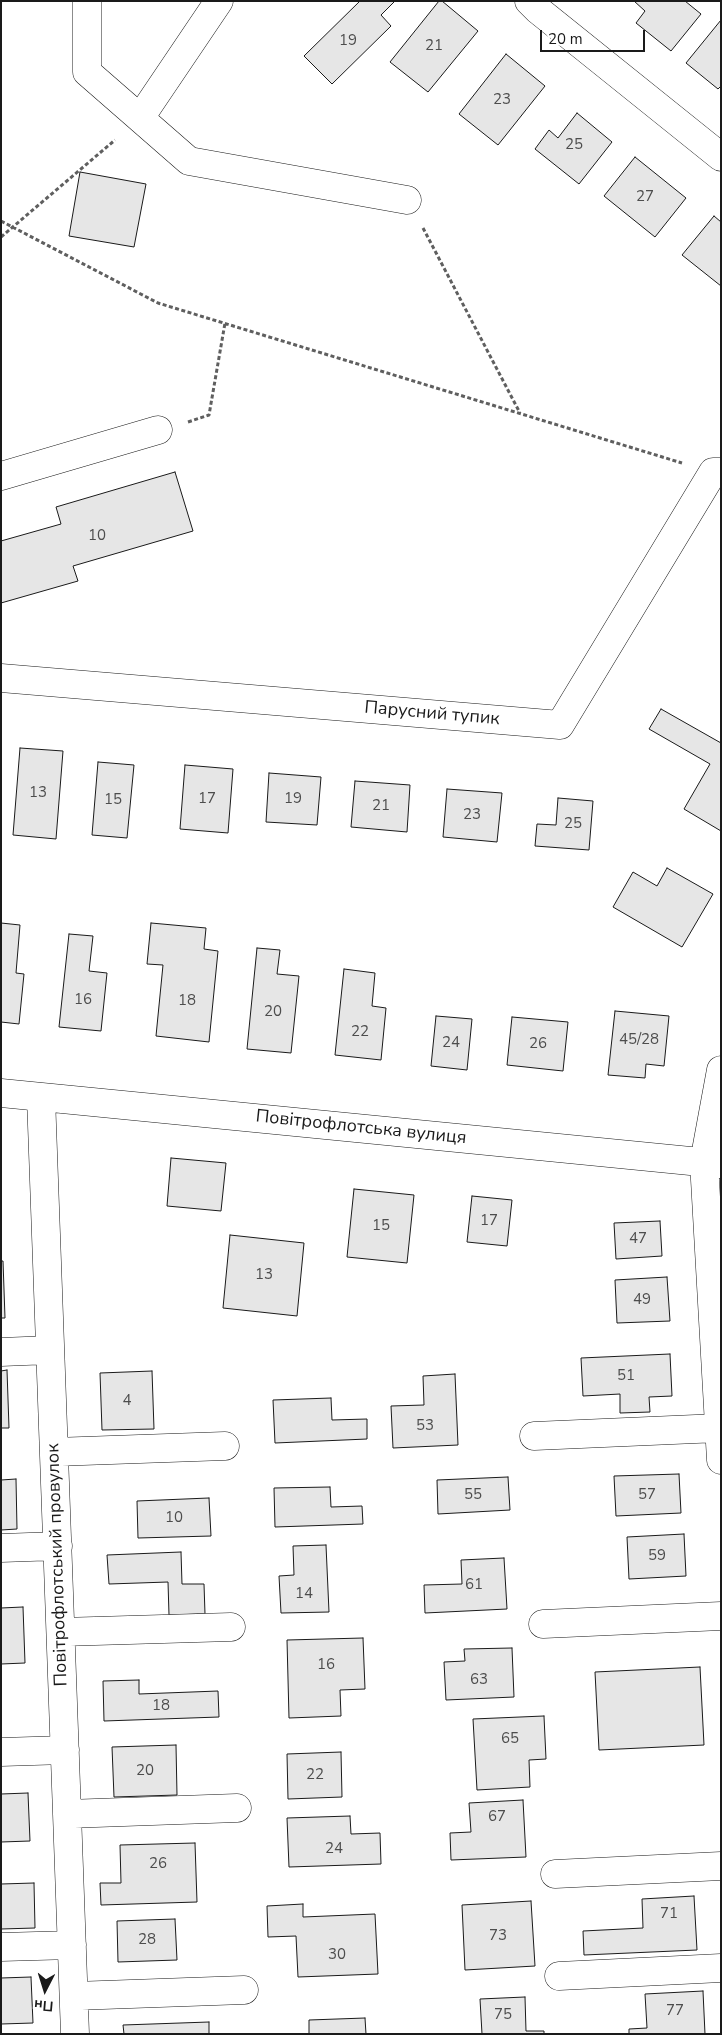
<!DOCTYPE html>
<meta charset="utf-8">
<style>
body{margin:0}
#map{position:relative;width:722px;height:2035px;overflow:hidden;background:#fff;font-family:"Nunito Sans",sans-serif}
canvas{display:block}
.frame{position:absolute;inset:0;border:2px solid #1a1a1a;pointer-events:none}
.north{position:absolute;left:20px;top:1965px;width:50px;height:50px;-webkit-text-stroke:4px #fff;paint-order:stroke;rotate:185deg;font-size:14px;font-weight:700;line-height:20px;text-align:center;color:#1a1a1a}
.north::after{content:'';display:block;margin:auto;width:18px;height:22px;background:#1a1a1a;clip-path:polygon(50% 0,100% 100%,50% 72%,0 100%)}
.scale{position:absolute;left:540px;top:30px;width:105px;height:22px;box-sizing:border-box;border:2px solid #1a1a1a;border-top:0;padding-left:6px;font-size:15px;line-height:18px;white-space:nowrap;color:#1a1a1a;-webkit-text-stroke:4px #fff;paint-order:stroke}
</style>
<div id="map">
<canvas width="722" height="2035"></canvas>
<div class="frame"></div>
<div class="north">Пн</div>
<div class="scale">20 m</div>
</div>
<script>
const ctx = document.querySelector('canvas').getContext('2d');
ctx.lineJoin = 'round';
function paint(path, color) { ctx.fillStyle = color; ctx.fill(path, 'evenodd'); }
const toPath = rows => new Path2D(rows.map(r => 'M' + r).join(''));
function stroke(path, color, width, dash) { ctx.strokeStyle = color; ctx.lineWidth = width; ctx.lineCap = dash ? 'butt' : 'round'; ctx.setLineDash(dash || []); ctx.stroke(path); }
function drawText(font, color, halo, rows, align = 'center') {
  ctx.font = font + ' "Nunito Sans",sans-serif'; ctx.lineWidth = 4; ctx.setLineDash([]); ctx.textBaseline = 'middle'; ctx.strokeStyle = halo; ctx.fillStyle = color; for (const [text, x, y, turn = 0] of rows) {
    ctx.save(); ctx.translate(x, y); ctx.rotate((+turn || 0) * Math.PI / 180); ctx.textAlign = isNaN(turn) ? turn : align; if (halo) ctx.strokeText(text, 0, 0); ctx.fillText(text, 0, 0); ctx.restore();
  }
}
const building = toPath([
 [360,1,395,1,381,15,391,26,332,84,304,56,360,1],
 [439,1,442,1,478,31,428,92,390,62,439,1],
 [634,1,685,1,701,14,671,51,636,23,645,11,634,1],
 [721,20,721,86,718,89,686,63,721,20],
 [506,54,545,86,498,145,459,114,506,54],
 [577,113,612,142,579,184,535,149,549,130,558,138,577,113],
 [635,157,686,198,655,237,604,196,635,157],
 [80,172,146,184,134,247,69,236,80,172],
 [714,216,721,222,721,286,682,255,714,216],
 [175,472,193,531,73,566,78,581,1,603,1,541,61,524,56,507,175,472],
 [661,709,721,743,721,831,684,809,710,764,649,729,661,709],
 [20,748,63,751,56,839,13,835,20,748],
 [98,762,134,765,127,838,92,835,98,762],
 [185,765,233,769,228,833,180,829,185,765],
 [269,773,321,777,317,825,266,822,269,773],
 [355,781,410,785,407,832,351,827,355,781],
 [447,789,502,793,497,842,443,837,447,789],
 [558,798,593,801,589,850,535,846,537,824,556,825,558,798],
 [667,868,713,894,682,947,613,907,633,872,657,886,667,868],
 [1,923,20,925,16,973,24,974,19,1024,1,1022,1,923],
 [151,923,206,928,204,949,218,951,209,1042,156,1036,163,965,147,964,151,923],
 [69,934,93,936,89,971,107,973,101,1031,59,1027,69,934],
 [257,948,280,950,277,974,299,976,291,1053,247,1049,257,948],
 [344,969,375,973,372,1006,386,1008,381,1060,335,1055,344,969],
 [615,1011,669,1016,664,1066,646,1064,645,1078,608,1075,615,1011],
 [436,1016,472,1019,467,1070,431,1066,436,1016],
 [512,1017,568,1022,563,1071,507,1065,512,1017],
 [171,1158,226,1163,221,1211,167,1206,171,1158],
 [354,1189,414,1195,407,1263,347,1257,354,1189],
 [472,1196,512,1200,507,1246,467,1242,472,1196],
 [660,1221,662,1256,616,1259,614,1223,660,1221],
 [230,1235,304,1243,297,1316,223,1308,230,1235],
 [1,1261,3,1261,5,1318,1,1318,1,1261],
 [667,1277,670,1321,617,1323,615,1280,667,1277],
 [670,1354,672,1396,649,1397,650,1412,620,1413,620,1394,583,1396,581,1358,670,1354],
 [7,1370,9,1428,1,1428,1,1371,7,1370],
 [152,1371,154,1429,102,1430,100,1373,152,1371],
 [455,1374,458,1445,393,1448,391,1406,424,1405,423,1376,455,1374],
 [331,1398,332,1420,367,1419,367,1439,275,1443,273,1400,331,1398],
 [679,1474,681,1513,616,1516,614,1476,679,1474],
 [508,1477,510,1510,438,1514,437,1480,508,1477],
 [16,1479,17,1529,1,1530,1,1480,16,1479],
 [330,1487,331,1507,362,1506,363,1524,275,1527,274,1488,330,1487],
 [209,1498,211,1536,138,1538,137,1501,209,1498],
 [684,1534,686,1576,629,1579,627,1537,684,1534],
 [326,1545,329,1612,281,1613,279,1576,294,1575,293,1546,326,1545],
 [181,1552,182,1584,204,1584,205,1614,169,1615,168,1582,109,1584,107,1555,181,1552],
 [504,1558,507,1609,425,1613,424,1585,462,1584,461,1560,504,1558],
 [23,1607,25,1663,1,1664,1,1608,23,1607],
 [363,1638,365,1689,340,1690,341,1716,289,1718,287,1640,363,1638],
 [512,1648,514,1697,446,1700,444,1662,465,1661,464,1649,512,1648],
 [700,1667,704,1745,599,1750,595,1672,700,1667],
 [139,1680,139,1694,218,1691,219,1717,104,1721,103,1681,139,1680],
 [544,1716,546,1759,529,1760,530,1787,477,1790,473,1719,544,1716],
 [176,1745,177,1795,114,1797,112,1747,176,1745],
 [341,1752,342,1797,288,1799,287,1754,341,1752],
 [28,1793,30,1841,1,1842,1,1794,28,1793],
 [523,1800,526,1857,451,1860,450,1833,471,1832,469,1803,523,1800],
 [350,1816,351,1834,380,1833,381,1864,289,1867,287,1818,350,1816],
 [195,1843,197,1902,101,1905,100,1883,121,1883,120,1845,195,1843],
 [34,1883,35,1928,1,1929,1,1884,34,1883],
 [694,1896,697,1950,584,1955,583,1931,643,1928,642,1899,694,1896],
 [531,1901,535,1966,465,1970,462,1905,531,1901],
 [303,1904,303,1917,375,1914,378,1974,298,1977,296,1936,268,1937,267,1906,303,1904],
 [175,1919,177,1960,118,1962,117,1921,175,1919],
 [31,1977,33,2023,1,2024,1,1978,31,1977],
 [703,1991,705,2034,629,2034,629,2029,647,2028,645,1994,703,1991],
 [525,1997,526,2031,544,2031,544,2034,482,2034,480,1999,525,1997],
 [365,2018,366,2034,309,2034,309,2020,365,2018],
 [209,2022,209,2034,124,2034,123,2025,209,2022]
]);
paint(building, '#e6e6e6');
stroke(building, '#1a1a1a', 1);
const minor = toPath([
 [87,1,87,72,189,161,407,200],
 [529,1,538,10,721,157],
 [140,118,219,1],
 [1,476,158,430],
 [1,678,560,725,713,472,721,472],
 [721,1070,704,1162,721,1460],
 [1,1093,721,1164],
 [41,1097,75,2034],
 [1,1352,50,1350],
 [534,1436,719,1428],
 [54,1452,225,1446],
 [1,1548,58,1546],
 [543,1624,721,1616],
 [61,1632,231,1627],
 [1,1752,65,1750],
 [67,1814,237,1808],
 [555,1874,721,1866],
 [1,1947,72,1945],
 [559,1976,721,1968],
 [74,1996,244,1990]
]);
stroke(minor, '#1a1a1a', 29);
stroke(toPath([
 [1,221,158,303,682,463],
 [423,228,520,413],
 [1,237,115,140],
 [188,422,209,415,225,323]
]), '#5f5f5f', 3, [4, 2.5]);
stroke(minor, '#fff', 28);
drawText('15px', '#4d4d4d', null, [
 ["19",348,41],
 ["21",434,46],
 ["23",502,100],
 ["25",574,145],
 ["27",645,197],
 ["10",97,536],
 ["13",38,793],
 ["17",207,799],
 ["19",293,799],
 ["15",113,800],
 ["21",381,806],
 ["23",472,815],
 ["25",573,824],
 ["16",83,1000],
 ["18",187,1001],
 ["20",273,1012],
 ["22",360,1032],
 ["45/28",639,1040],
 ["24",451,1043],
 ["26",538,1044],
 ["17",489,1221],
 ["15",381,1226],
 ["47",638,1239],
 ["13",264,1275],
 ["49",642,1300],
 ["51",626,1376],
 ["4",127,1401],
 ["53",425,1426],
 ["55",473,1495],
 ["57",647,1495],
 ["10",174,1518],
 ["59",657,1556],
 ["61",474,1585],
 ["14",304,1594],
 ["16",326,1665],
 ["63",479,1680],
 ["18",161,1706],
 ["65",510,1739],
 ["20",145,1771],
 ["22",315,1775],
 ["67",497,1817],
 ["24",334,1849],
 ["26",158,1864],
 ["71",669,1914],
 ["73",498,1936],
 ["28",147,1940],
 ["30",337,1955],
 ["77",675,2011],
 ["75",503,2015]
]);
drawText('18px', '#1a1a1a', '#fff', [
 ["Парусний тупик",432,714,5],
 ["Повітрофлотська вулиця",361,1128,6],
 ["Повітрофлотський провулок",58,1565,-92]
]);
</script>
